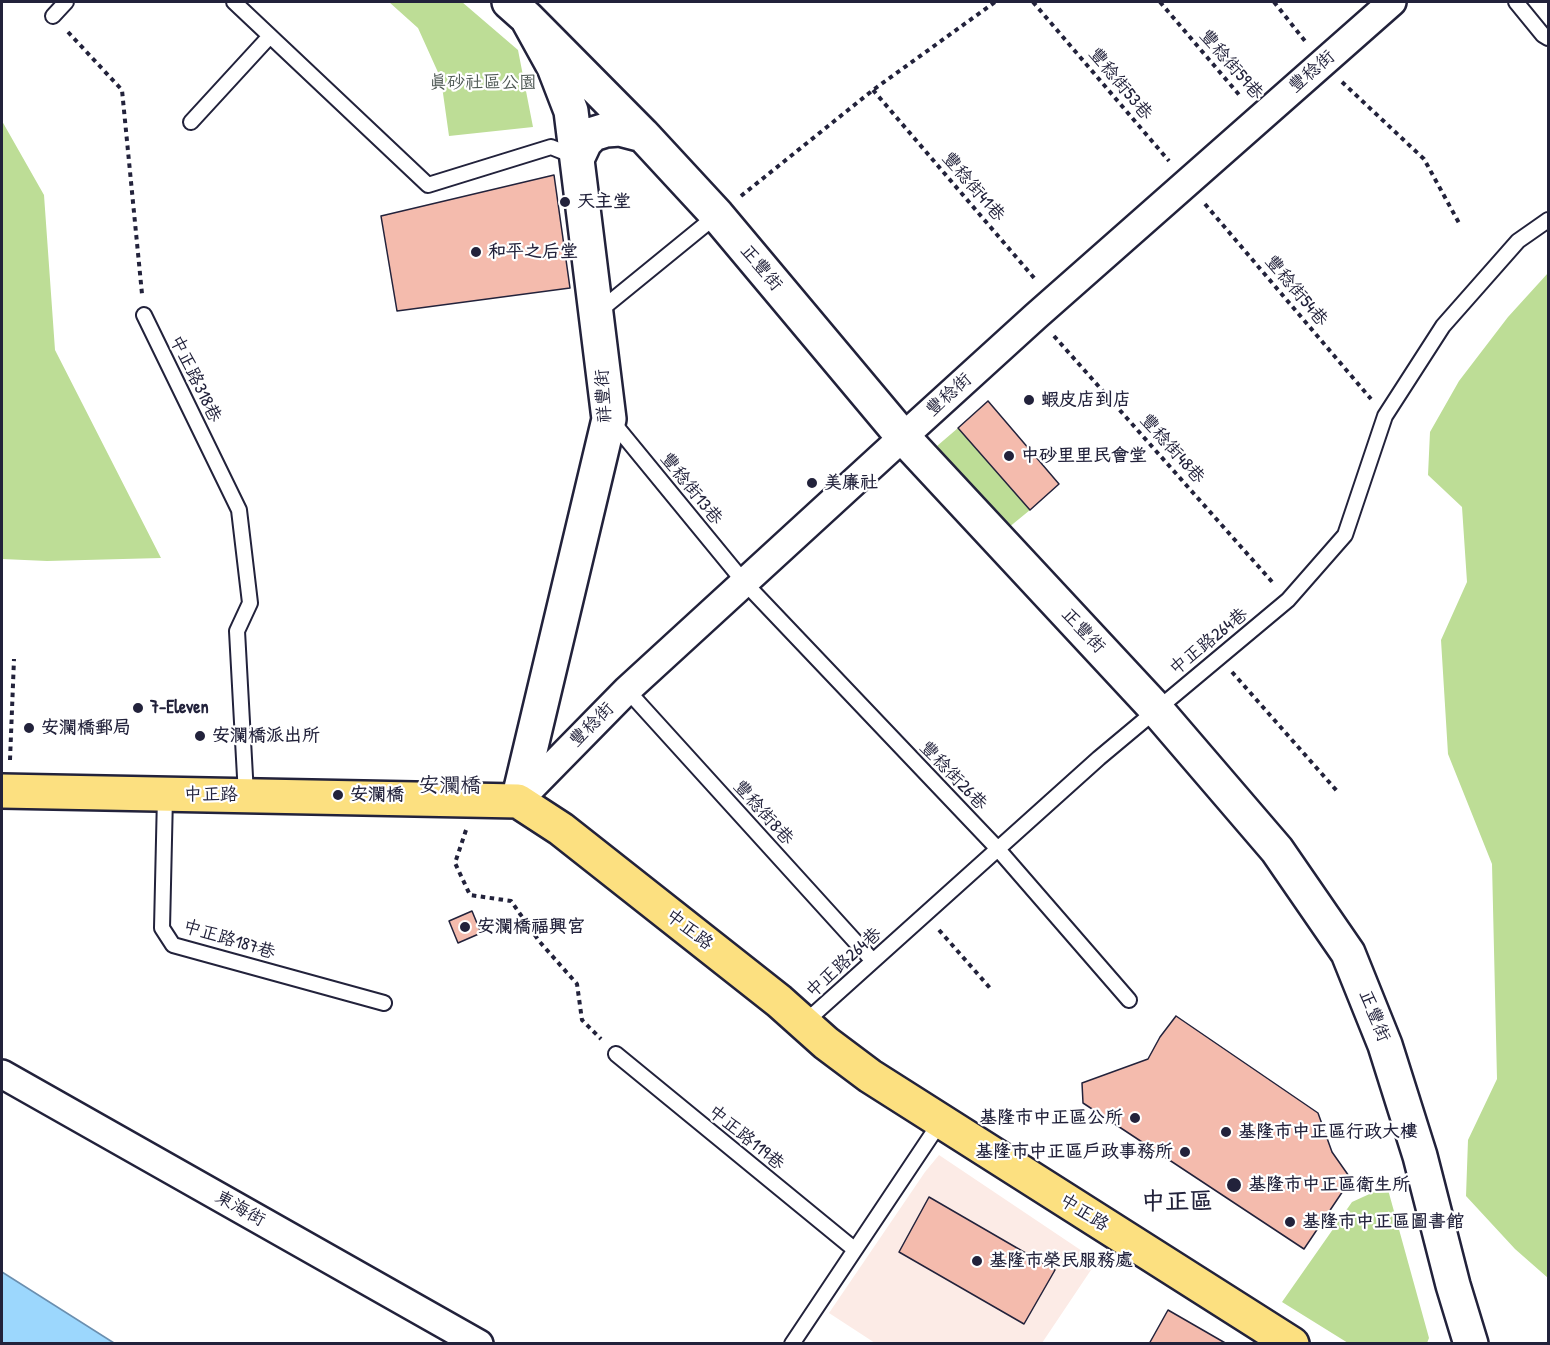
<!DOCTYPE html>
<meta charset="utf-8">
<style>
body{margin:0}
#map{position:relative;width:1550px;height:1345px;overflow:hidden;background:#fff;font-family:"Patrick Hand",sans-serif}
canvas{display:block}
.frame{position:absolute;inset:0;border:3px solid #22223b;pointer-events:none}
</style>
<div id="map">
<canvas width="1550" height="1345"></canvas>
<div class="frame"></div>
</div>
<script>
const ctx = document.querySelector('canvas').getContext('2d');
ctx.lineJoin = 'round';
function paint(path, color) { ctx.fillStyle = color; ctx.fill(path, 'evenodd'); }
const toPath = rows => new Path2D(rows.map(r => 'M' + r).join(''));
function stroke(path, color, width, dash) { ctx.strokeStyle = color; ctx.lineWidth = width; ctx.lineCap = dash ? 'butt' : 'round'; ctx.setLineDash(dash || []); ctx.stroke(path); }
function drawText(font, color, halo, rows, align = 'center') {
  ctx.font = font + ' "Patrick Hand","LXGW WenKai TC",sans-serif'; ctx.lineWidth = 4.5; ctx.setLineDash([]); ctx.textBaseline = 'middle'; ctx.strokeStyle = halo; ctx.fillStyle = color; for (const [text, x, y, turn = 0] of rows) {
    ctx.save(); ctx.translate(x, y); ctx.rotate((+turn || 0) * Math.PI / 180); ctx.textAlign = isNaN(turn) ? turn : align; if (halo) ctx.strokeText(text, 0, 0); ctx.fillText(text, 0, 0); ctx.restore();
  }
}
paint(toPath([
 [939,1155,1097,1261,1042,1343,875,1343,829,1313,925,1172]
]), '#fcebe6');
paint(toPath([
 [389,2,462,2,518,50,533,127,449,136,441,79,418,28],
 [2,121,44,195,55,350,161,558,47,561,2,559],
 [1548,273,1548,1278,1515,1249,1466,1196,1468,1140,1497,1079,1492,864,1448,754,1441,640,1467,582,1462,507,1428,475,1430,432,1459,381,1508,317],
 [958,428,1030,510,1008,528,937,446],
 [1387,1186,1429,1338,1427,1343,1348,1343,1282,1302,1352,1202]
]), '#bddd96');
const water = toPath([
 [2,1272,114,1343,2,1343,2,1272]
]);
paint(water, '#9cd7fd');
stroke(water, '#6b8faf', 1.5);
const building = toPath([
 [554,175,570,288,397,311,381,216,554,175],
 [988,401,1059,484,1030,510,958,428,988,401],
 [472,911,481,933,458,943,449,921,472,911],
 [1176,1016,1318,1113,1332,1152,1351,1179,1304,1249,1083,1103,1082,1083,1148,1059,1160,1037,1176,1016],
 [929,1197,1055,1270,1024,1324,899,1252,929,1197],
 [1168,1310,1227,1344,1149,1344,1168,1310]
]);
paint(building, '#f4bbad');
stroke(building, '#22223b', 1.5);
const service = toPath([
 [234,2,428,185,551,147,576,157],
 [1516,2,1543,35,1548,38],
 [53,16,66,2],
 [191,122,270,36],
 [598,312,717,215],
 [144,315,239,510,250,603,237,631,246,795],
 [611,420,744,582,997,848,1129,1000],
 [627,690,873,961],
 [165,796,162,928,173,945,384,1003],
 [803,1024,1099,758,1288,600,1345,535,1385,416,1443,326,1518,241,1548,220],
 [616,1054,854,1249],
 [792,1344,941,1121]
]);
const minor = toPath([
 [518,801,627,690,903,437,1036,316,1392,2],
 [2,1074,479,1344]
]);
const tertiary = toPath([
 [509,2,527,18,554,67,571,111,609,419,518,801],
 [527,18,643,135,717,215,903,437,1156,709,1277,850,1348,953,1385,1045,1420,1156,1453,1285,1471,1344],
 [578,157,585,142,593,134,606,130,620,129,643,135]
]);
const primary = toPath([
 [2,791,518,801,561,829,779,1001,826,1043,870,1076,1292,1344]
]);
stroke(service, '#22223b', 18);
stroke(minor, '#22223b', 32);
stroke(tertiary, '#22223b', 38);
stroke(primary, '#22223b', 38);
stroke(toPath([
 [1033,2,1169,161],
 [1160,2,1241,97],
 [1274,2,1305,41],
 [68,32,122,90,142,294],
 [1342,82,1424,159,1459,223],
 [873,90,1035,279],
 [741,196,873,90,995,2],
 [1205,204,1371,399],
 [1054,336,1274,584],
 [1232,672,1337,791],
 [10,760,14,659],
 [466,830,455,863,470,895,511,901,539,941,577,984,582,1020,601,1039],
 [939,930,990,988]
]), '#22223b', 4, [4.5, 4.5]);
stroke(service, '#fff', 14);
stroke(minor, '#fff', 27);
stroke(tertiary, '#fff', 33);
stroke(primary, '#fce080', 33);
for (const [x, y, r, color] of [
 [565,202,6,"#22223b"],
 [476,252,6,"#22223b"],
 [1029,400,6,"#22223b"],
 [1009,456,6,"#22223b"],
 [812,483,6,"#22223b"],
 [138,708,6,"#22223b"],
 [29,728,6,"#22223b"],
 [200,736,6,"#22223b"],
 [338,795,6,"#22223b"],
 [465,927,6,"#22223b"],
 [1135,1118,6,"#22223b"],
 [1226,1132,6,"#22223b"],
 [1185,1152,6,"#22223b"],
 [1234,1185,8,"#22223b"],
 [1290,1222,6,"#22223b"],
 [977,1261,6,"#22223b"]
]) { const dot = new Path2D(); dot.arc(x, y, r, 0, 2 * Math.PI); ctx.fillStyle = color; ctx.fill(dot); stroke(dot, '#fff', 2); }
drawText('18px', '#22223b', '#fff', [
 ["豐稔街59巷",1231,65,49],
 ["豐稔街",1312,72,-41],
 ["豐稔街53巷",1120,84,50],
 ["豐稔街41巷",973,187,49],
 ["正豐街",761,268,50],
 ["豐稔街54巷",1296,291,50],
 ["中正路318巷",195,379,64],
 ["豐稔街",949,395,-42],
 ["祥豐街",604,396,-93],
 ["豐稔街48巷",1172,449,48],
 ["豐稔街13巷",691,489,51],
 ["正豐街",1083,631,47],
 ["中正路264巷",1209,642,-39],
 ["豐稔街",592,725,-45],
 ["豐稔街26巷",953,776,46],
 ["中正路",211,795],
 ["豐稔街8巷",763,813,48],
 ["中正路",689,930,38],
 ["中正路187巷",229,940,17],
 ["中正路264巷",844,963,-42],
 ["正豐街",1374,1016,68],
 ["中正路119巷",746,1138,39],
 ["東海街",240,1209,29],
 ["中正路",1084,1213,32]
]);
drawText('18px', '#505a56', '#fff', [
 ["真砂社區公園",483,83]
]);
drawText('bold 18px', '#22223b', '#fff', [
 ["天主堂",577,202],
 ["和平之后堂",488,252],
 ["蝦皮店到店",1041,400],
 ["中砂里里民會堂",1021,456],
 ["美廉社",824,483],
 ["7-Eleven",150,708],
 ["安瀾橋郵局",41,728],
 ["安瀾橋派出所",212,736],
 ["安瀾橋",350,795],
 ["安瀾橋福興宮",477,927],
 ["基隆市中正區公所",1123,1118,"right"],
 ["基隆市中正區行政大樓",1238,1132],
 ["基隆市中正區戶政事務所",1173,1152,"right"],
 ["基隆市中正區衛生所",1248,1185],
 ["基隆市中正區圖書館",1302,1222],
 ["基隆市榮民服務處",989,1261]
], 'left');
drawText('21px', '#22223b', '#fff', [
 ["安瀾橋",450,786]
]);
drawText('bold 24px', '#22223b', '#fff', [
 ["中正區",1177,1203]
]);
</script>
